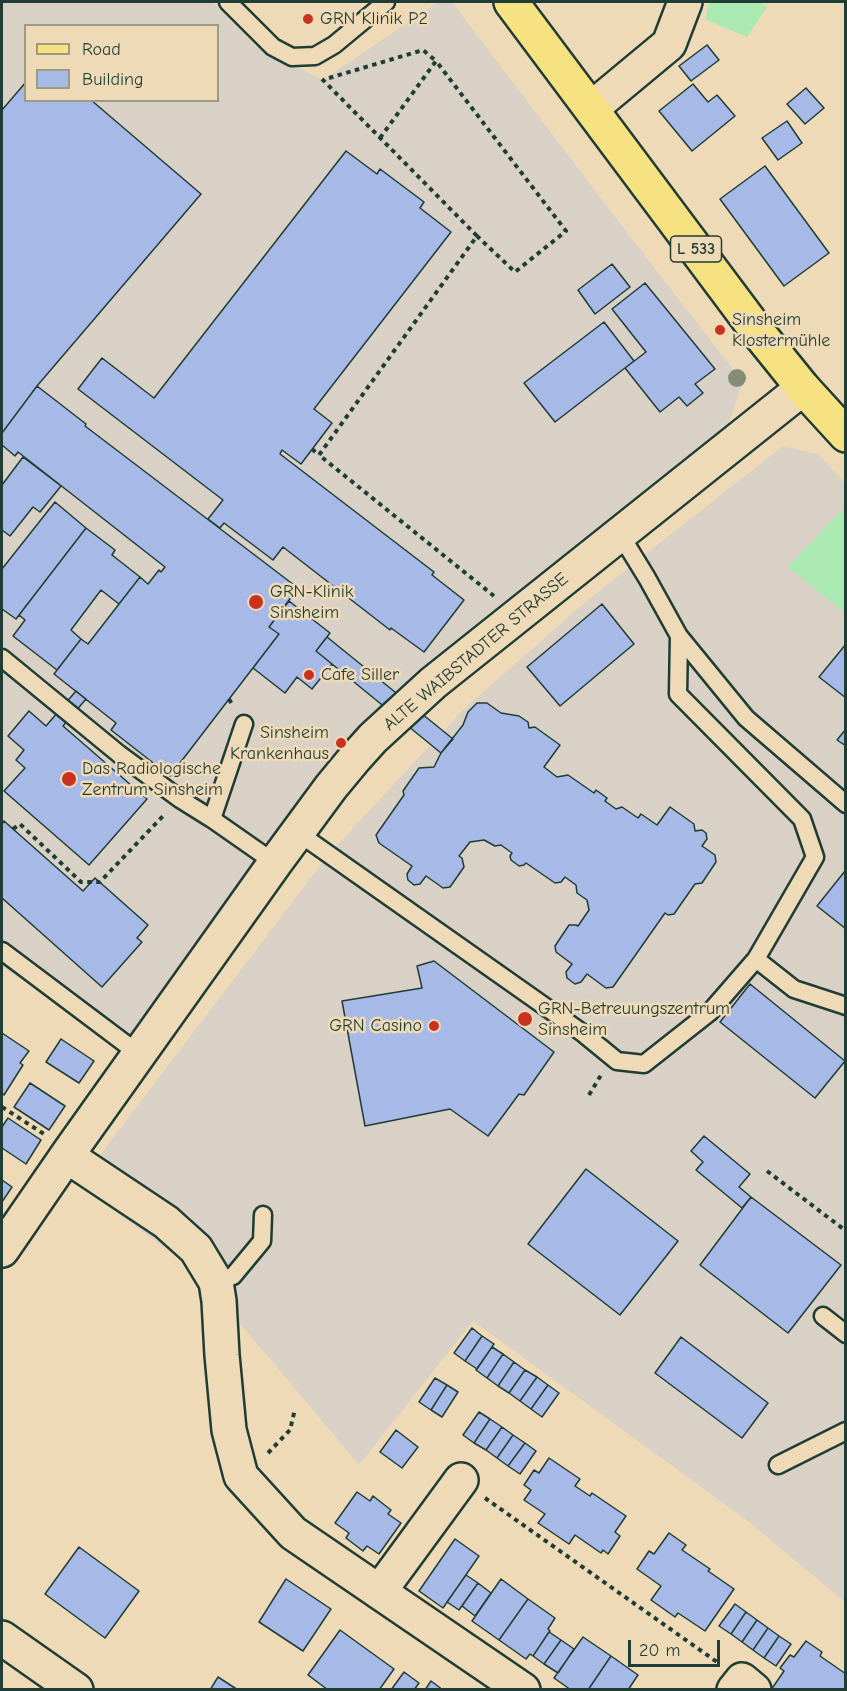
<!DOCTYPE html>
<meta charset="utf-8">
<style>
body{margin:0}
#map{position:relative;width:847px;height:1691px;overflow:hidden;background:#efdab8;font-family:"Comic Neue",sans-serif}
canvas{display:block}
.frame{position:absolute;inset:0;border:3px solid #1f3d34;pointer-events:none}
.legend{position:absolute;left:24px;top:24px;width:195px;height:78px;box-sizing:border-box;background:#efdab8;border:2px solid #9c9b83;margin:0;padding:8px 10px;list-style:none;font-size:18px;color:#1f3d34}
.legend li{display:flex;align-items:center;gap:12px;height:30px}
.legend b{width:30px;border:2px solid #9c9b83}
.scale{position:absolute;left:628px;top:1640px;width:92px;height:27px;box-sizing:border-box;border:3px solid #1f3d34;border-top:0;padding-left:8px;font-size:18px;line-height:21px;white-space:nowrap;color:#1f3d34;-webkit-text-stroke:4px #efdab8;paint-order:stroke}
</style>
<div id="map">
<canvas width="847" height="1691"></canvas>
<div class="frame"></div>
<ul class="legend">
<li><b style="height:8px;background:#f7e281"></b>Road</li>
<li><b style="height:16px;background:#a6b9e7"></b>Building</li>
</ul>
<div class="scale">20 m</div>
</div>
<script>
const ctx = document.querySelector('canvas').getContext('2d');
ctx.lineJoin = 'round';
function paint(path, color) { ctx.fillStyle = color; ctx.fill(path, 'evenodd'); }
const toPath = rows => new Path2D(rows.map(r => 'M' + r).join(''));
function stroke(path, color, width, dash) { ctx.strokeStyle = color; ctx.lineWidth = width; ctx.lineCap = dash ? 'butt' : 'round'; ctx.setLineDash(dash || []); ctx.stroke(path); }
function drawText(font, color, halo, rows, align = 'center') {
  ctx.font = font + ' "Comic Neue",sans-serif'; ctx.lineWidth = 5; ctx.setLineDash([]); ctx.textBaseline = 'middle'; ctx.strokeStyle = halo; ctx.fillStyle = color; for (const [text, x, y, turn = 0] of rows) {
    ctx.save(); ctx.translate(x, y); ctx.rotate((+turn || 0) * Math.PI / 180); ctx.textAlign = isNaN(turn) ? turn : align; if (halo) ctx.strokeText(text, 0, 0); ctx.fillText(text, 0, 0); ctx.restore();
  }
}
paint(toPath([
 [2,2,213,2,256,46,323,80,438,2,452,2,605,204,743,382,728,426,403,689,124,1044,2,967],
 [26,26,218,26,218,100,26,100],
 [783,446,819,455,846,484,845,1602,748,1521,473,1321,359,1465,196,1271,78,1184,329,854,465,708,589,599]
]), '#d9d0c6');
paint(toPath([
 [709,2,758,2,767,7,747,37,705,19],
 [845,507,845,613,788,567]
]), '#aaeab2');
const building = toPath([
 [707,45,719,60,691,81,679,66,707,45],
 [26,82,26,100,91,100,201,194,37,386,2,433,2,110,26,82],
 [693,84,708,102,717,95,735,116,692,151,659,111,693,84],
 [806,88,824,108,805,124,787,104,806,88],
 [787,121,802,143,778,160,762,138,787,121],
 [346,151,377,174,380,169,424,202,420,208,451,232,314,409,332,423,301,464,282,450,280,454,434,572,432,575,464,600,424,652,391,628,390,630,283,547,273,560,224,523,220,528,208,519,223,500,78,389,102,358,154,398,346,151],
 [765,166,829,253,784,286,720,199,765,166],
 [612,264,630,287,595,314,578,290,612,264],
 [645,283,715,369,695,384,703,393,687,406,679,397,660,412,625,368,646,352,612,309,645,283],
 [604,322,634,361,555,422,524,383,604,322],
 [37,386,86,424,85,426,298,588,269,627,279,634,170,776,111,730,116,723,54,674,81,639,88,644,140,577,148,584,159,570,161,572,165,567,18,452,15,456,2,445,2,433,37,386],
 [23,457,61,486,40,512,33,507,10,536,2,530,2,485,23,457],
 [55,502,86,528,16,619,2,609,2,569,55,502],
 [86,528,115,550,112,555,140,577,119,604,101,590,71,630,81,639,57,670,13,636,25,620,19,615,86,528],
 [289,601,330,633,316,651,332,664,312,689,297,677,285,693,253,668,279,634,269,627,289,601],
 [602,604,634,644,560,706,527,667,602,604],
 [327,637,453,739,441,753,316,651,327,637],
 [846,644,846,698,819,677,846,644],
 [76,691,86,699,63,726,147,799,89,865,4,791,25,768,16,760,24,750,8,736,29,711,46,726,76,691],
 [477,703,487,703,501,713,519,716,528,722,529,728,535,727,560,745,544,767,557,777,568,775,594,793,596,790,607,798,605,801,616,809,622,807,638,818,641,814,657,825,670,807,694,824,695,831,702,830,706,833,707,839,702,846,715,855,716,862,702,883,695,884,674,914,668,915,665,913,613,987,606,988,587,974,581,982,575,984,567,978,566,972,572,964,556,952,555,946,569,925,576,925,578,926,589,910,587,900,577,893,576,885,565,877,561,882,555,883,526,863,524,865,519,866,511,860,510,856,512,853,501,845,495,846,484,840,470,842,459,856,462,858,464,867,450,887,443,888,426,876,420,884,414,885,408,880,407,874,412,866,379,843,376,835,404,795,403,791,419,768,434,767,441,753,463,725,468,712,477,703],
 [846,729,846,746,837,740,846,729],
 [4,821,83,891,95,878,148,925,137,938,142,942,102,987,2,898,2,824,4,821],
 [845,871,846,871,846,929,817,906,845,871],
 [434,961,554,1052,524,1095,519,1094,488,1136,450,1109,365,1126,342,1001,422,988,417,966,434,961],
 [750,984,845,1061,815,1098,720,1022,750,984],
 [2,1033,29,1051,20,1063,23,1065,4,1095,2,1093,2,1033],
 [61,1039,94,1061,79,1083,46,1062,61,1039],
 [30,1083,65,1106,49,1130,14,1107,30,1083],
 [8,1118,41,1140,26,1164,2,1148,2,1127,8,1118],
 [704,1136,750,1174,739,1187,751,1197,742,1208,696,1170,703,1162,691,1151,704,1136],
 [586,1169,678,1241,620,1315,528,1244,586,1169],
 [2,1180,12,1187,2,1202,2,1180],
 [751,1197,841,1265,788,1333,700,1265,751,1197],
 [472,1328,482,1336,465,1361,454,1353,472,1328],
 [482,1336,494,1344,477,1369,465,1361,482,1336],
 [681,1337,768,1403,742,1438,655,1373,681,1337],
 [492,1347,503,1354,487,1378,476,1370,492,1347],
 [503,1354,514,1362,498,1386,487,1378,503,1354],
 [514,1362,525,1370,509,1393,498,1386,514,1362],
 [525,1370,537,1377,520,1401,509,1393,525,1370],
 [537,1377,548,1385,531,1409,520,1401,537,1377],
 [435,1378,447,1385,431,1410,419,1402,435,1378],
 [447,1385,458,1392,442,1417,431,1410,447,1385],
 [548,1385,559,1393,542,1417,531,1409,548,1385],
 [479,1412,490,1419,474,1443,463,1435,479,1412],
 [490,1419,502,1427,486,1450,474,1443,490,1419],
 [502,1427,513,1435,497,1458,486,1450,502,1427],
 [396,1430,418,1447,402,1468,380,1452,396,1430],
 [513,1435,525,1443,508,1466,497,1458,513,1435],
 [525,1443,536,1451,520,1474,508,1466,525,1443],
 [549,1458,580,1479,575,1486,590,1496,592,1493,626,1516,615,1532,620,1536,608,1554,603,1550,601,1553,575,1535,569,1544,538,1523,545,1514,524,1500,531,1490,524,1485,534,1470,539,1473,549,1458],
 [357,1492,370,1501,373,1496,391,1510,388,1514,401,1523,379,1554,367,1546,363,1551,346,1538,349,1533,335,1523,357,1492],
 [669,1533,686,1545,682,1550,710,1569,708,1571,734,1589,705,1631,678,1613,675,1617,651,1600,661,1586,637,1569,649,1551,654,1554,669,1533],
 [455,1539,479,1556,443,1608,419,1591,455,1539],
 [79,1547,139,1591,105,1638,45,1594,79,1547],
 [466,1575,478,1583,459,1610,447,1602,466,1575],
 [286,1579,331,1609,303,1651,259,1622,286,1579],
 [501,1579,528,1599,499,1640,472,1621,501,1579],
 [478,1583,491,1593,475,1616,462,1606,478,1583],
 [528,1599,555,1618,548,1629,550,1631,549,1632,533,1656,530,1654,526,1659,499,1640,528,1599],
 [735,1604,746,1612,731,1634,719,1626,735,1604],
 [746,1612,757,1620,742,1642,731,1634,746,1612],
 [757,1620,768,1628,753,1650,742,1642,757,1620],
 [768,1628,779,1636,764,1658,753,1650,768,1628],
 [340,1630,394,1669,379,1690,328,1690,308,1675,340,1630],
 [549,1632,561,1640,544,1664,533,1656,549,1632],
 [779,1636,791,1644,776,1666,764,1658,779,1636],
 [583,1637,611,1656,588,1690,571,1690,554,1678,583,1637],
 [561,1640,574,1649,558,1673,544,1664,561,1640],
 [806,1641,822,1652,820,1656,846,1674,846,1690,771,1690,784,1671,780,1668,790,1655,794,1657,806,1641],
 [611,1656,638,1675,628,1690,588,1690,611,1656],
 [404,1672,419,1683,414,1690,391,1690,404,1672],
 [218,1677,238,1690,210,1690,218,1677],
 [431,1681,443,1690,425,1690,431,1681]
]);
paint(building, '#a6b9e7');
stroke(building, '#1f3d34', 1.5);
const lane = toPath([
 [228,2,273,47,292,57,315,56,334,45,386,2],
 [620,534,647,578,679,636,746,718,846,804],
 [679,636,678,694,802,819,815,857,756,959],
 [2,658,119,754,180,799,212,819,275,863],
 [212,819,244,724],
 [297,832,584,1034,617,1061,644,1064,710,1012,756,959,794,989,846,1006],
 [2,951,139,1054],
 [216,1282,233,1276,262,1241,263,1215],
 [823,1316,846,1334],
 [778,1465,846,1431]
]);
const street = toPath([
 [592,108,669,44,685,2],
 [67,1156,166,1222,196,1249,216,1282,219,1301,222,1355,229,1430,241,1476,293,1533,523,1690],
 [2,1250,70,1151,275,863,331,787,355,758,373,738,433,683,803,388],
 [379,1592,461,1480],
 [2,1638,76,1690],
 [734,1690,742,1680,754,1690]
]);
const primary = toPath([
 [511,2,757,331,803,388,846,435]
]);
stroke(lane, '#1f3d34', 21);
stroke(street, '#1f3d34', 38);
stroke(primary, '#1f3d34', 38);
stroke(toPath([
 [329,78,423,50,436,61],
 [322,79,477,236,319,455,494,596],
 [380,138,436,61,566,231,515,272,477,236],
 [312,449,319,455],
 [229,699,233,706],
 [13,829,20,824,81,882,100,882,163,816],
 [589,1095,601,1075],
 [2,1107,44,1134],
 [767,1171,846,1231],
 [268,1453,290,1430,295,1409],
 [485,1498,717,1662]
]), '#1f3d34', 4, [4.5, 4.5]);
stroke(lane, '#efdab8', 16);
stroke(street, '#efdab8', 33);
stroke(primary, '#f7e281', 33);
ctx.fillStyle = '#848d77';
for (const [x, y] of [
 [737,378]
]) { ctx.beginPath(); ctx.arc(x, y, 9, 0, 2 * Math.PI); ctx.fill(); }
for (const [x, y, r, color] of [
 [308,19,6,"#c8321e"],
 [720,330,6,"#c8321e"],
 [256,602,8,"#c8321e"],
 [309,675,6,"#c8321e"],
 [341,743,6,"#c8321e"],
 [69,779,8,"#c8321e"],
 [525,1019,8,"#c8321e"],
 [434,1026,6,"#c8321e"]
]) { const dot = new Path2D(); dot.arc(x, y, r, 0, 2 * Math.PI); ctx.fillStyle = color; ctx.fill(dot); stroke(dot, '#efdab8', 2); }
for (const [x, y, w] of [
 [696,249,51]
]) { const box = new Path2D(); box.roundRect(x - w / 2, y - 13, w, 26, 4.5); ctx.fillStyle = '#efdab8'; ctx.fill(box); stroke(box, '#1f3d34', 1.5); }
drawText('bold 16px', '#1f3d34', null, [
 ["L 533",696,249]
]);
drawText('18px', '#1f3d34', '#efdab8', [
 ["GRN Klinik P2",320,19],
 ["Sinsheim",732,320],
 ["Klostermühle",732,341],
 ["GRN-Klinik",270,592],
 ["Sinsheim",270,613],
 ["Cafe Siller",321,675],
 ["Sinsheim",329,733,"right"],
 ["Krankenhaus",329,754,"right"],
 ["Das Radiologische",82,769],
 ["Zentrum Sinsheim",82,790],
 ["GRN-Betreuungszentrum",538,1009],
 ["Sinsheim",538,1030],
 ["GRN Casino",422,1026,"right"]
], 'left');
drawText('18px', '#1f3d34', '#efdab8', [
 ["ALTE WAIBSTADTER STRASSE",476,652,-40]
]);
</script>
